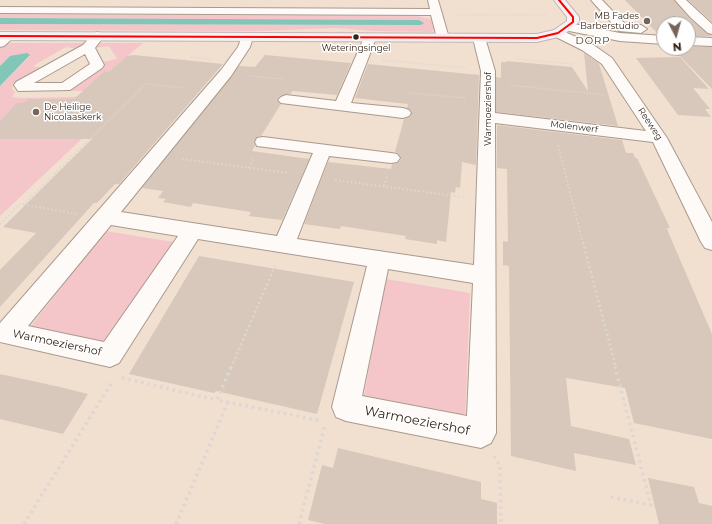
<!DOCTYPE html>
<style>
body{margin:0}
#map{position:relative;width:712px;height:524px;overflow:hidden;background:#f1dfd0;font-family:Montserrat,sans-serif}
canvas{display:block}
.north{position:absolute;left:656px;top:16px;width:40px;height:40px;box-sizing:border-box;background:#fff;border:1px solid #ada7a2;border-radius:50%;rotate:174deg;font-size:11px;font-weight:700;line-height:16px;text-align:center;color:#332417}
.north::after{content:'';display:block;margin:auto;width:14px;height:18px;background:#766558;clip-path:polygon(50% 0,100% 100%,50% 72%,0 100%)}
</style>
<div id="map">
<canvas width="712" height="524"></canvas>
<div class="north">N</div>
</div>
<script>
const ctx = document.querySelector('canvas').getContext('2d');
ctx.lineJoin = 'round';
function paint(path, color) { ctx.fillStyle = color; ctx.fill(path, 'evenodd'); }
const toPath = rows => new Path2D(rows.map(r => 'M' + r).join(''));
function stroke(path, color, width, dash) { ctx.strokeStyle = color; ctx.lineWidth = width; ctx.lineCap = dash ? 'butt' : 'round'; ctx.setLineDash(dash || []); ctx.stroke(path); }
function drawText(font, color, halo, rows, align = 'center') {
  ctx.font = font + ' Montserrat,sans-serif'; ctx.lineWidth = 3; ctx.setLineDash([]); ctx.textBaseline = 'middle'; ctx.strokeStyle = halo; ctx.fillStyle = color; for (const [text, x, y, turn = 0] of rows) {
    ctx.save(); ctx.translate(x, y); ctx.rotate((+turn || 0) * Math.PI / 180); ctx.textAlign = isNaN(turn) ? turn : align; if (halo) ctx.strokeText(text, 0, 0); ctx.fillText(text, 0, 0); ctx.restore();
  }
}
paint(toPath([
 [0,14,408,16,412,15,431,19,435,29,432,32,374,31,336,28,257,31,0,30,0,24,421,25,423,22,419,20,0,18],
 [9,43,86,43,78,49,66,47,33,66,43,68,13,84,12,89,15,92,12,97,22,98,118,96,120,91,60,91,72,87,94,74,104,66,103,62,117,59,109,46,95,48,100,43,143,43,101,79,140,84,0,216,0,86,30,56,10,56,0,66,0,49],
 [105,231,174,242,105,348,26,333],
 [386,279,470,293,465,421,363,400]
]), '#f5c6c9');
paint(toPath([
 [0,18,419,20,424,23,421,25,0,24],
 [27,53,30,55,0,86,0,66,10,56]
]), '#82c6b8');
paint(toPath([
 [625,0,674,0,690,19,712,36,688,36,688,24,664,24,664,34,658,34],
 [688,0,712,0,712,22],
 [688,46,712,47,712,89,672,48,688,48],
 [584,53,599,64,618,126,496,112,496,77,501,78,501,62,507,62,506,61,572,67,588,91],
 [134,55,223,64,119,184,115,184,97,203,94,203,0,307,0,270,36,233,3,227,92,139,0,139,0,121,17,103,24,103,28,99,74,99,105,71,109,72,127,56],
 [265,55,351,63,337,95,293,91,290,94,280,96,276,100,281,104,261,136,257,137,254,141,255,146,252,151,309,159,282,220,249,216,251,212,212,206,193,203,191,207,163,202,166,199,158,198,163,191,142,188,239,66,255,67],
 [680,57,709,89,693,88,710,109,705,109,711,117,678,115,636,58],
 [368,64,479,75,476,165,462,162,460,188,456,187,455,193,451,192,446,242,437,240,437,244,405,239,406,236,341,226,340,229,304,224,328,162,391,169,392,164,397,163,401,159,398,153,395,152,404,119,410,117,412,112,407,108,408,104,355,98],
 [497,125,622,140,626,153,633,153,635,158,637,158,670,228,667,228,669,234,712,334,712,439,634,423,625,388,566,378,571,426,629,439,636,465,574,453,576,471,511,456,509,266,503,265,503,241,508,242,507,169,497,168],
 [199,256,354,282,317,414,216,391,214,393,129,374],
 [0,374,60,387,88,394,63,434,0,419],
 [338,448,481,482,481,499,497,503,497,524,325,524,308,520,322,465,333,468],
 [648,478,694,487,699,503,712,506,712,524,659,524]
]), '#d7c8bb');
const minor = toPath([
 [428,0,438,0,449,38,447,41,439,41,437,38,431,15,0,13,0,7,430,9,428,0],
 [591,0,602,0,626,25,641,25,647,29,641,33,619,31,591,0],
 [675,0,686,0,712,24,712,34,708,33,691,18,675,0],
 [568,23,620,33,664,36,664,44,620,41,564,30,562,27,564,24,568,23],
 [558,29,592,44,612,58,667,138,712,222,712,250,705,248,701,242,653,142,495,123,496,433,491,443,481,448,346,421,336,417,332,407,367,266,198,239,119,363,110,367,0,342,0,323,221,70,238,47,243,34,247,33,253,37,250,47,231,76,121,212,277,236,313,153,257,146,255,142,257,138,263,137,391,153,397,154,400,158,397,162,391,163,329,156,297,239,474,265,481,71,473,38,475,35,483,35,485,38,495,71,495,113,646,131,602,64,582,50,554,36,552,33,554,30,558,29],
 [111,225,178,236,104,342,28,326,111,225],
 [388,269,473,283,467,416,362,396,388,269],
 [9,32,15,36,4,46,0,47,0,37,9,32],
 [98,32,104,36,95,48,104,65,102,68,70,90,18,91,14,85,16,82,83,45,94,33,98,32],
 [85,54,90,64,62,83,34,83,85,54],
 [370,34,376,38,351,103,403,108,409,110,411,113,409,116,403,118,281,103,278,100,281,97,286,95,336,101,364,38,370,34],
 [688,37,712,38,712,46,688,45,688,37]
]);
const major = toPath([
 [554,0,565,0,579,17,579,22,562,36,537,42,0,40,0,32,537,34,554,30,567,21,567,17,554,0]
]);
stroke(minor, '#a99a8d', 2);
stroke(major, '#c1b5b6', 2);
stroke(toPath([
 [457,15,546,15],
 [191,57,210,59],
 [517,59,574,64],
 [383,60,466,68],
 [248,76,283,79],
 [510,85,605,95],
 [409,93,466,98],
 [85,144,146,84,185,88]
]), '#ddd7d3', 1.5, [1, 1.5]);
stroke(toPath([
 [558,145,583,243],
 [182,159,288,173],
 [249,168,253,159],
 [335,180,463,197],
 [384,186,387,176],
 [23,205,86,143],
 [0,224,20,204,77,214]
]), '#ddd7d3', 2, [1.5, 2.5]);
stroke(toPath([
 [583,242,616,368],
 [231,368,275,266]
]), '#ddd7d3', 2.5, [2, 3]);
stroke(toPath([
 [231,367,217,400,322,421],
 [122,378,217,400],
 [494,456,500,466,501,524],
 [611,497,651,505,615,367],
 [24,524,112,382],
 [176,524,228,402],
 [299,524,325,425]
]), '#ddd7d3', 3.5, [2.5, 4]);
paint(minor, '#fdfaf8');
paint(major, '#f5f1f3');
stroke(toPath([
 [0,36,537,38,558,33,573,22,573,17,559,0]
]), '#f00', 2);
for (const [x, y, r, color] of [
 [647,21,4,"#766558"],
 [356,37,3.5,"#332417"],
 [36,112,4,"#766558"]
]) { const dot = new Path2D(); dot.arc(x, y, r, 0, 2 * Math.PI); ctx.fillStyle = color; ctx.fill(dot); stroke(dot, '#fff', 1.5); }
drawText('9px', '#332417', '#fff', [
 ["MB Fades",639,16],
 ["Barberstudio",639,26],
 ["De Heilige",44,107,"left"],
 ["Nicolaaskerk",44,117,"left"]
], 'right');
drawText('9px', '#332417', '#fff', [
 ["Weteringsingel",356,48]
]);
drawText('9px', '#332417', '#fff', [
 ["Warmoeziershof",488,109,-90],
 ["Reeweg",650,124,57],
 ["Molenwerf",574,127,7]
]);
ctx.letterSpacing = '1px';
drawText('10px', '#4a2b0c', '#fff', [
 ["DORP",593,41]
]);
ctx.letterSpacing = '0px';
drawText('11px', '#332417', '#fff', [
 ["Warmoeziershof",57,343,12]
]);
drawText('13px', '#332417', '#fff', [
 ["Warmoeziershof",417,421,11]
]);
</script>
